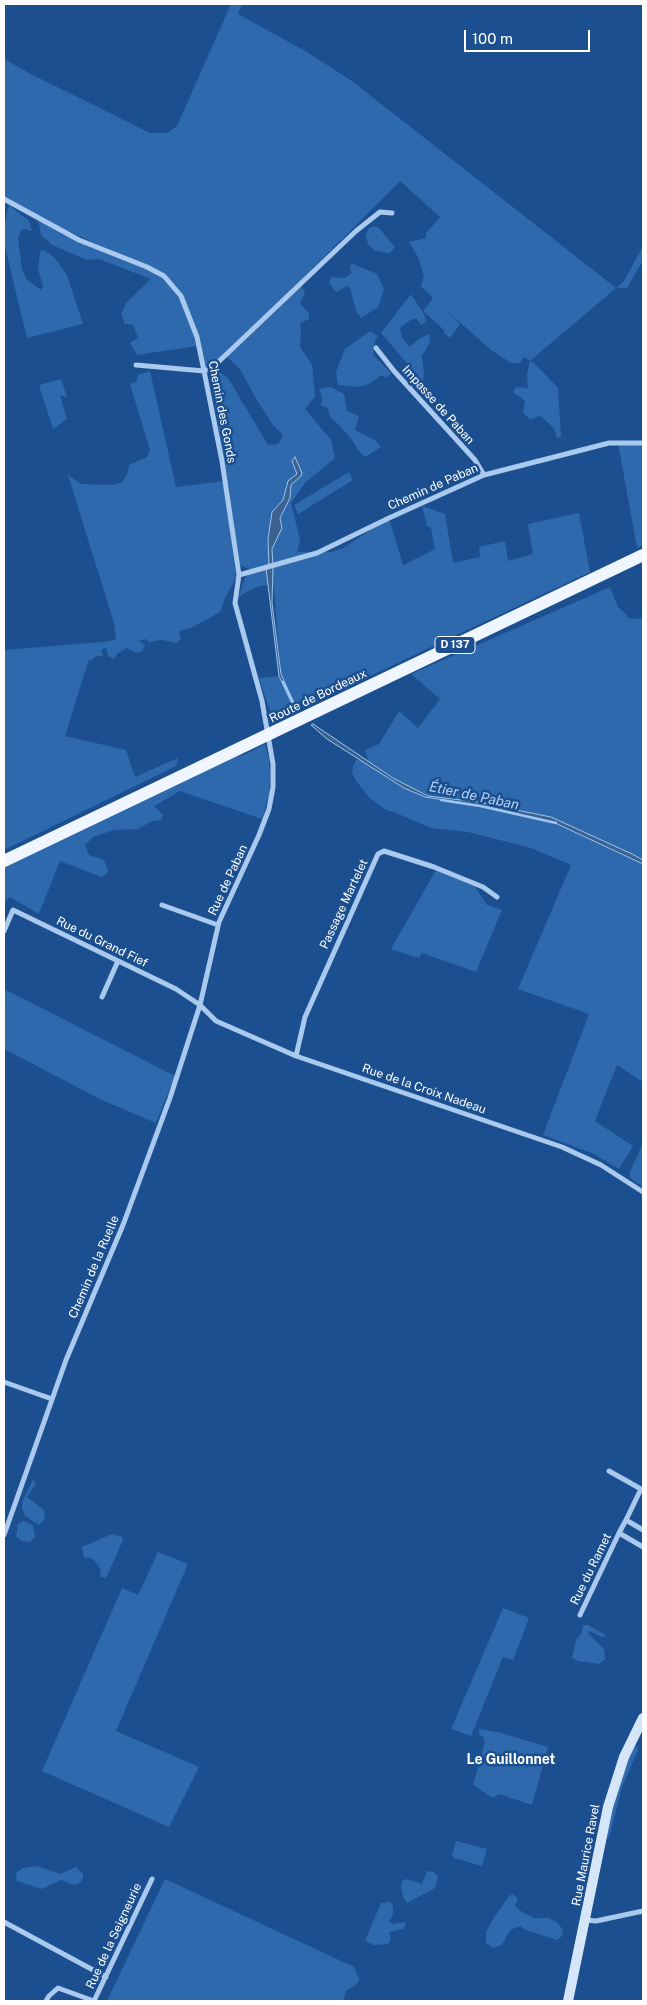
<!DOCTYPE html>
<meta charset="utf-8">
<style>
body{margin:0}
#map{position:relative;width:647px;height:2005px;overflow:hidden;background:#1b4f8f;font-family:"Public Sans",sans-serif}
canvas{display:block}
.frame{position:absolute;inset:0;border:5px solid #fff;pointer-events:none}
.scale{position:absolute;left:464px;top:30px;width:126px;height:22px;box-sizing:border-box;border:2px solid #fff;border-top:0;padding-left:6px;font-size:15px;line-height:18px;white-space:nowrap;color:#fff;-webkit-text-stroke:4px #1b4f8f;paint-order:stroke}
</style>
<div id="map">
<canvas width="647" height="2005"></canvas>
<div class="frame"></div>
<div class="scale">100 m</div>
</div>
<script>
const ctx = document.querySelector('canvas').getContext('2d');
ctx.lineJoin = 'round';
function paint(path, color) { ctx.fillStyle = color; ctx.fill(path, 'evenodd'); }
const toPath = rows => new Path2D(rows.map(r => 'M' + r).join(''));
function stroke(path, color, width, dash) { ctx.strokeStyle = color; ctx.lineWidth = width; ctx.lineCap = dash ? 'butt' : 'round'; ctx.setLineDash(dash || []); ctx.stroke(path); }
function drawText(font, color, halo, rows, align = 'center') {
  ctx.font = font + ' "Public Sans",sans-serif'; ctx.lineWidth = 5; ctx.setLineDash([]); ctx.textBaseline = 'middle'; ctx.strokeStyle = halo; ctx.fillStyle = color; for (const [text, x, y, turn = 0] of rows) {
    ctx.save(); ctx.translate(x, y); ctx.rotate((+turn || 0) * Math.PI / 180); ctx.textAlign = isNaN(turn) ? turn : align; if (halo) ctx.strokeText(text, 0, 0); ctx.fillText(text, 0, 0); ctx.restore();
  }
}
paint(toPath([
 [231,4,242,4,238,14,307,52,352,81,616,288,624,281,643,246,643,260,627,288,616,288,530,361,535,364,558,388,561,437,557,438,554,428,540,416,530,420,523,412,525,401,513,392,516,387,528,388,527,374,530,361,524,357,520,363,511,363,491,350,446,310,460,324,450,338,444,333,444,330,423,311,433,298,421,286,424,277,418,257,409,242,426,238,426,233,440,217,400,181,299,282,305,293,300,304,309,313,309,319,300,323,301,331,300,347,312,365,315,396,305,409,331,440,335,458,305,483,291,503,300,540,297,552,331,552,342,549,389,518,403,565,435,549,431,528,427,526,422,506,445,514,453,563,480,557,479,547,505,541,508,561,533,554,528,524,579,513,590,572,281,718,275,718,271,714,259,678,279,676,293,706,295,705,281,675,273,579,267,576,268,585,256,587,238,597,246,576,254,571,240,565,210,375,216,369,228,378,268,445,278,444,283,435,273,425,255,397,240,369,225,355,212,368,204,371,196,327,181,296,197,346,137,355,130,343,138,338,133,325,125,324,121,314,126,303,151,279,99,259,87,260,52,245,41,235,38,218,79,240,128,258,28,213,4,199,4,59,31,74,150,133,167,133,177,126],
 [9,205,29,221,32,231,25,229,21,230,18,238,22,269,27,280,41,290,43,286,38,269,40,251,44,250,55,258,67,275,83,324,27,338,4,243,4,225],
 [373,226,379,228,395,247,392,251,389,253,375,251,368,244,366,236,368,229],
 [351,263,377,274,384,289,378,307,361,318,357,313,350,288,347,286,336,292,329,283,331,277,344,278,352,273,350,268],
 [411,294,425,316,426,322,421,325,416,318,409,321,400,328,402,338,410,347,419,339,429,334,430,342,422,356,424,373,423,382,381,333],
 [370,331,378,336,375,341,373,355,391,373,387,378,381,375,371,383,358,387,338,385,336,372,345,349],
 [150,371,176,487,224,481,236,578,225,598,220,612,191,628,179,631,181,639,176,643,162,640,149,642,146,639,139,641,145,645,142,651,137,653,127,648,118,653,114,659,108,656,106,648,101,650,103,656,96,656,90,661,89,659,65,736,126,750,135,777,178,758,176,766,4,850,4,650,103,642,116,640,114,623,68,475,81,484,114,485,122,482,127,475,129,465,147,457,150,450,130,384,136,382,138,375],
 [61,379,67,397,60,395,67,419,53,429,39,385],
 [331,387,344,394,347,411,359,416,355,430,375,440,381,447,365,457,358,450,352,440,340,426,330,417,328,408,320,405,323,400,319,389],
 [618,443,643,443,643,545,637,548],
 [349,472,353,480,298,514,294,505],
 [610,587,618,607,626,614,628,618,643,619,643,860,626,851,643,863,643,1082,617,1065,595,1121,633,1146,619,1169,592,1153,543,1135,589,1014,518,989,571,865,531,848,468,832,431,828,396,813,384,809,370,798,356,781,352,773,353,766,356,760,361,760,397,783,425,797,480,805,480,802,477,802,428,796,393,778,368,761,365,750,379,744,399,711,418,728,440,699,411,674],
 [265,744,269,760,270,778,269,795,262,819,180,791,154,806,163,815,161,820,152,821,138,829,114,830,93,837,85,845,89,855,104,860,108,870,106,875,101,877,60,861,39,914,10,897,4,902,4,864,228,758,244,755],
 [436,870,475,887,487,905,502,910,476,972,422,953,419,958,391,949],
 [4,989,175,1076,156,1123,102,1100,4,1049],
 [643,1143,643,1187,630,1178,630,1172],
 [33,1480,36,1483,27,1497,44,1510,45,1519,39,1525,25,1516,22,1508,23,1500],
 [23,1521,33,1525,35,1537,30,1542,22,1541,16,1537,18,1524],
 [112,1534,122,1537,123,1540,106,1578,101,1577,100,1568,93,1559,84,1557,82,1547],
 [158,1552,188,1564,116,1731,199,1767,169,1827,42,1771,122,1588,138,1595],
 [503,1608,529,1618,513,1660,503,1657,471,1736,451,1729],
 [583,1625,588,1625,607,1636,602,1637,589,1631,588,1633,604,1649,605,1659,599,1664,578,1661,572,1658,576,1640,581,1634],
 [479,1729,498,1732,548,1747,532,1805,499,1794,493,1798,473,1785,485,1742,483,1737,479,1734],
 [637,1746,638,1750,622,1787,609,1838,607,1839,606,1831,619,1776,633,1748],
 [456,1841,487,1849,482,1866,454,1858,452,1855],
 [37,1866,60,1874,76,1867,83,1874,83,1879,78,1884,71,1884,61,1880,42,1889,17,1881,16,1873,23,1868],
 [427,1871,434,1872,438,1877,435,1888,407,1903,403,1897,401,1887,402,1881,406,1879,422,1884],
 [165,1879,354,1967,359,1979,357,1984,346,1991,343,2001,107,2001],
 [513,1894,518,1899,515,1906,522,1912,534,1918,548,1918,557,1922,563,1930,562,1936,557,1940,526,1930,520,1926,510,1930,502,1945,494,1948,486,1943,486,1932,493,1919,509,1896],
 [390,1902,393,1906,393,1914,389,1922,393,1924,405,1922,406,1924,403,1929,389,1932,391,1939,388,1944,374,1945,365,1941,381,1903]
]), '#2e69ad');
const water = toPath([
 [295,457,302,473,301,476,291,485,290,498,280,518,282,528,272,549,273,567,272,603,281,674,295,705,293,706,279,676,266,568,269,567,268,539,272,512,283,500,288,481,297,474,292,461,295,457],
 [313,724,393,778,428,796,477,802,551,817,632,854,643,860,643,864,553,822,489,807,425,797,404,788,327,739,311,725,313,724]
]);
paint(water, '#3c6290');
stroke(water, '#9cc4f0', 1);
stroke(toPath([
 [283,682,297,711],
 [441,800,480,806,556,823]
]), '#9cc4f0', 2.5);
stroke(toPath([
 [4,199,79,240,147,267,164,276,181,296,197,337,204,371,222,461,239,575,235,603,262,701,273,764,273,787,269,809,259,835,219,922,200,1005,170,1098,123,1225,66,1360,4,1535],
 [376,348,394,371,475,460,484,475],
 [136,365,204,371,212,368,356,231,380,212,392,213],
 [239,575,317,553,389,518,484,475,609,443,643,443],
 [162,905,218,925],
 [4,931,13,910,176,989,200,1005,216,1021,296,1056,562,1147,601,1165,643,1192],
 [102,997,118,961],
 [296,1056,305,1017,378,854,384,851,434,867,483,887,497,897],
 [4,1382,52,1399],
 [609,1471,641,1489,626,1520],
 [643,1530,626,1520,619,1533,643,1547],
 [580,1615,619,1533],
 [586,1920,596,1921,643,1911],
 [4,1922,106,1977],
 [46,2001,49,1996,58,1988,94,2001,152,1879]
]), '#a9c9ee', 5);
stroke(toPath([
 [568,2001,608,1807,624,1757,643,1718]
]), '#d6e6fa', 10);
stroke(toPath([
 [4,861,643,555]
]), '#f0f6ff', 12);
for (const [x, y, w] of [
 [455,645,40]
]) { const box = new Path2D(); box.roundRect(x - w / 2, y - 8.5, w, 17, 4); ctx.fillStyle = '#1b4f8f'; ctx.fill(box); stroke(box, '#fff', 1); }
drawText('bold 11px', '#fff', null, [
 ["D 137",455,645]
]);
drawText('12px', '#fff', '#1b4f8f', [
 ["Impasse de Paban",438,405,48],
 ["Chemin des Gonds",222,412,79],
 ["Chemin de Paban",433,487,-24],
 ["Route de Bordeaux",318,696,-26],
 ["Rue de Paban",228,880,-65],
 ["Passage Martelet",344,904,-65],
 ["Rue du Grand Fief",102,942,26],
 ["Rue de la Croix Nadeau",424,1089,19],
 ["Chemin de la Ruelle",94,1267,-67],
 ["Rue du Ramet",591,1569,-64],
 ["Rue Maurice Ravel",586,1855,-79],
 ["Rue de la Seigneurie",114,1936,-65]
]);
drawText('italic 14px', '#b5d3f5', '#1b4f8f', [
 ["Étier de Paban",474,796,12]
]);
drawText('bold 14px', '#fff', '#1b4f8f', [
 ["Le Guillonnet",511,1760]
]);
</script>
